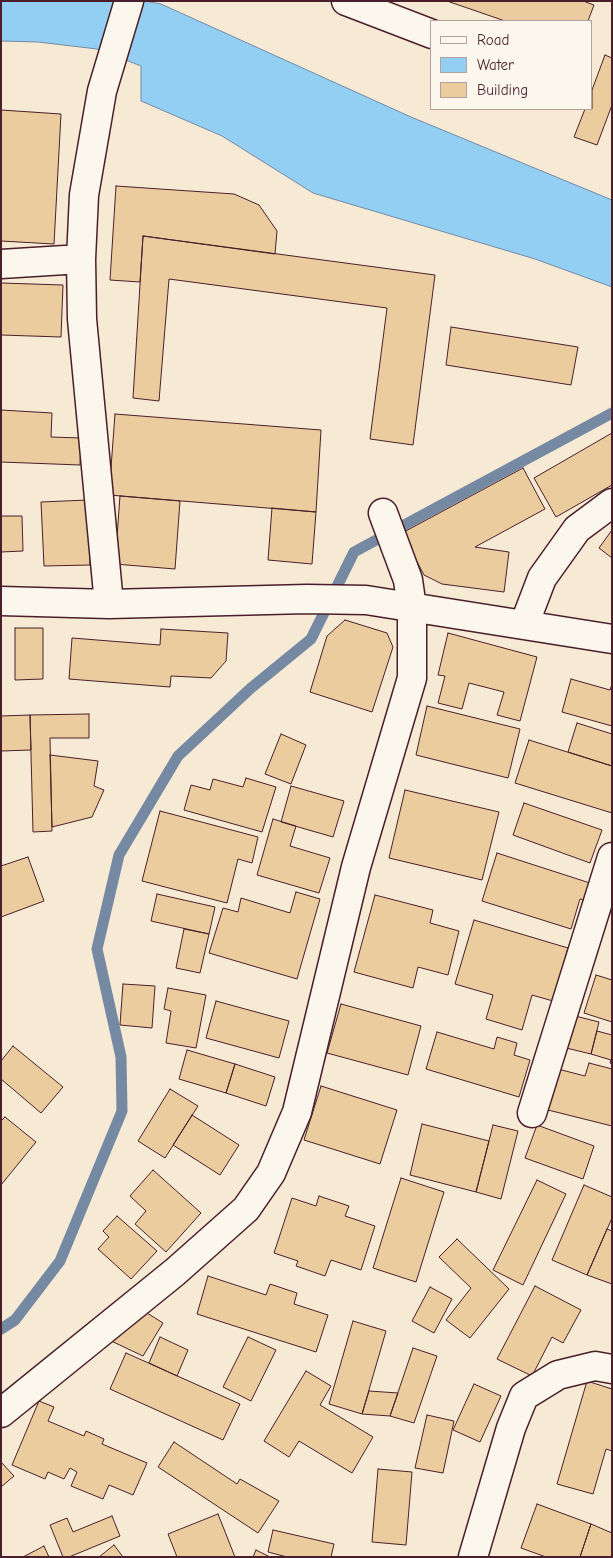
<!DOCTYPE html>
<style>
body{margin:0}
#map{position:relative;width:613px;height:1558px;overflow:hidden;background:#f6ead5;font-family:"Comic Neue",sans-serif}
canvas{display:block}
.frame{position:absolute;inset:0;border:2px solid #4a1f2b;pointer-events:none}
.legend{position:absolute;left:430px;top:20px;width:162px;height:90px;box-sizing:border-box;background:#fbf7ec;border:1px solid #b4a19f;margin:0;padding:6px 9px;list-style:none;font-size:15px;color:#4a1f2b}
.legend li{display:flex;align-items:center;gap:10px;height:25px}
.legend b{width:25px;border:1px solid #b4a19f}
</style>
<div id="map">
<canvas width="613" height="1558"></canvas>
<div class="frame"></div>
<ul class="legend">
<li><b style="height:6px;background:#fbf7ec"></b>Road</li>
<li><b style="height:14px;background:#93cff3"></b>Water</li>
<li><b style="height:14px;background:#ebcc9e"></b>Building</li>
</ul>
</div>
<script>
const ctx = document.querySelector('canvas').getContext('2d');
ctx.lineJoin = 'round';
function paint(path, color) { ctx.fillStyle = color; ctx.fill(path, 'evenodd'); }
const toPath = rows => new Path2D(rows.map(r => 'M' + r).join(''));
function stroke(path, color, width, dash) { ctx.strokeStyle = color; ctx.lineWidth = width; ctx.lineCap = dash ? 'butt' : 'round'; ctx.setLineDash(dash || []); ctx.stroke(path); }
const water = toPath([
 [1,1,145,1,161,4,411,117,612,200,612,287,535,259,313,193,222,136,141,101,141,66,97,49,38,42,1,41,1,1]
]);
paint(water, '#93cff3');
stroke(water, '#7689a3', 1);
stroke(toPath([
 [1,1329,15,1320,60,1261,122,1111,121,1057,97,949,119,855,178,756,251,688,311,639,354,552,612,413]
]), '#7689a3', 11);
const building = toPath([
 [447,1,583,1,594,5,588,21,505,21,447,1],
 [605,55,612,58,612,105,597,145,574,137,585,109,592,109,592,90,605,55],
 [1,110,61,114,54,244,1,241,1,110],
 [116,186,234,194,259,205,277,231,275,254,143,236,140,282,110,280,116,186],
 [143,236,435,275,413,445,370,439,387,308,169,279,159,401,133,398,143,236],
 [1,283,63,285,61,337,1,335,1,283],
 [451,327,578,347,571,385,446,365,451,327],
 [1,410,52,413,51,437,81,438,80,465,1,462,1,410],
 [115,414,321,430,316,512,109,495,115,414],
 [612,433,612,485,556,517,534,478,612,433],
 [523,468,545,509,475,547,509,552,504,592,442,584,424,575,402,533,523,468],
 [120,496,180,501,175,569,115,564,120,496],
 [88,500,90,565,44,566,41,502,88,500],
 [272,508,316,512,312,564,268,560,272,508],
 [1,516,22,516,23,551,1,552,1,516],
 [612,530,612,558,599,548,612,530],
 [345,620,387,633,393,647,372,712,310,692,327,636,345,620],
 [15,628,43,628,43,679,15,680,15,628],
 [161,629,228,633,226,661,211,678,171,676,170,687,69,679,72,638,160,645,161,629],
 [448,633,537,657,520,721,497,715,504,692,469,683,462,709,438,703,445,676,438,675,448,633],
 [571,679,610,690,612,684,612,726,562,712,571,679],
 [427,706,520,729,508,778,416,755,427,706],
 [89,714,89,738,50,738,52,831,33,832,30,715,89,714],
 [30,715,31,750,1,751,1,716,30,715],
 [577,723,612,734,612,766,568,752,577,723],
 [281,734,306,745,291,784,265,774,281,734],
 [529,740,612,766,612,813,515,783,529,740],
 [50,755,98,761,94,786,104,790,92,817,52,827,50,755],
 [246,778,276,787,262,832,184,810,191,785,210,790,213,779,243,787,246,778],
 [291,786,344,801,333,837,281,822,291,786],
 [405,790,499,812,482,880,389,858,405,790],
 [524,803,602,830,590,863,513,835,524,803],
 [160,811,258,837,252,863,238,859,227,903,142,881,160,811],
 [273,819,296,826,290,846,330,858,319,893,257,875,273,819],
 [497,853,593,884,588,901,580,899,571,929,482,901,497,853],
 [28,857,44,901,1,917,1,866,28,857],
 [296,892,320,899,297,979,209,953,223,908,238,912,241,898,290,913,296,892],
 [157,894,215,907,209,934,151,921,157,894],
 [375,895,433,910,430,923,459,931,448,975,418,967,413,988,354,972,375,895],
 [474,920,568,948,553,1001,532,995,522,1030,486,1019,493,995,455,984,474,920],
 [184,929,209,934,200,973,176,968,184,929],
 [596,975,612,980,612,1022,584,1013,596,975],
 [123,984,155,986,152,1028,120,1025,123,984],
 [168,988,206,995,196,1048,166,1043,171,1011,164,1009,168,988],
 [216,1001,289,1021,279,1058,206,1038,216,1001],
 [341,1004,421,1026,408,1075,327,1053,341,1004],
 [571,1015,599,1022,591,1054,562,1047,571,1015],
 [597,1031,612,1035,612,1064,610,1063,611,1060,591,1054,597,1031],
 [437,1032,494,1049,497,1037,517,1043,514,1055,530,1060,519,1097,426,1069,437,1032],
 [13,1046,63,1087,41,1113,1,1079,1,1061,13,1046],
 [187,1050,235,1064,226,1093,179,1079,187,1050],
 [589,1063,612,1069,612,1126,544,1109,554,1068,585,1076,589,1063],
 [235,1064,275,1077,266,1106,226,1093,235,1064],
 [321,1086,397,1110,380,1164,304,1140,321,1086],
 [170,1089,198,1106,165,1158,138,1141,170,1089],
 [192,1115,239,1145,220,1175,173,1145,192,1115],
 [5,1117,36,1142,1,1185,1,1121,5,1117],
 [422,1124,489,1141,476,1192,410,1175,422,1124],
 [493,1125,518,1131,501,1199,476,1192,493,1125],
 [537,1125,594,1146,583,1179,525,1158,537,1125],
 [153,1170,201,1213,166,1252,135,1224,146,1211,130,1196,153,1170],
 [401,1178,444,1192,416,1282,373,1268,401,1178],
 [537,1180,566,1194,523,1285,493,1270,537,1180],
 [584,1185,612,1197,612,1218,587,1275,552,1260,584,1185],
 [319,1196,349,1206,345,1216,375,1226,361,1270,331,1260,325,1276,296,1266,298,1261,274,1253,292,1198,316,1206,319,1196],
 [117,1216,157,1251,131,1279,98,1249,109,1237,103,1231,117,1216],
 [607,1229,612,1231,612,1284,587,1275,607,1229],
 [457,1239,509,1289,470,1338,446,1320,471,1288,439,1257,457,1239],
 [208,1276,266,1295,270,1284,297,1293,294,1304,328,1315,316,1352,197,1314,208,1276],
 [535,1286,581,1310,563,1343,552,1337,532,1376,497,1359,535,1286],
 [430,1287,452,1299,434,1333,412,1321,430,1287],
 [139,1308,163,1323,143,1356,107,1339,139,1308],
 [353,1321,386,1331,362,1414,329,1404,353,1321],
 [160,1337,188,1350,177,1376,149,1363,160,1337],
 [248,1337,276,1350,251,1401,223,1387,248,1337],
 [413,1348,437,1356,414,1423,390,1416,413,1348],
 [126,1353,240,1404,223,1440,110,1389,126,1353],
 [306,1371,331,1386,320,1405,373,1437,352,1473,299,1441,289,1457,264,1441,306,1371],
 [587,1381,612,1389,612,1451,606,1449,593,1494,557,1484,587,1381],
 [474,1384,501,1396,480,1442,453,1430,474,1384],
 [369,1391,398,1393,390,1416,362,1414,369,1391],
 [39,1401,54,1407,48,1421,84,1436,86,1431,104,1439,102,1444,147,1463,133,1495,109,1485,103,1499,71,1486,77,1472,70,1468,64,1479,48,1472,45,1479,12,1465,39,1401],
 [427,1415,454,1421,443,1473,415,1468,427,1415],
 [174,1442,237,1484,240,1479,279,1501,258,1533,158,1467,174,1442],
 [1,1462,14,1476,1,1487,1,1462],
 [378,1469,412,1472,406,1545,372,1542,378,1469],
 [537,1504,591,1524,580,1557,546,1557,521,1548,537,1504],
 [218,1514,235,1557,177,1557,168,1534,218,1514],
 [112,1516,120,1536,69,1557,63,1557,50,1525,67,1518,73,1532,112,1516],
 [591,1524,612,1533,612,1557,580,1557,591,1524],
 [273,1530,334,1544,331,1557,287,1557,268,1552,273,1530],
 [114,1545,123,1557,99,1557,114,1545],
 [44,1546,49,1557,23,1557,44,1546],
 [256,1550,270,1557,253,1557,256,1550]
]);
paint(building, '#ebcc9e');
stroke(building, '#4a1f2b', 1);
const minor = toPath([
 [346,1,432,34],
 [1,264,81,259],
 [1,601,109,604,307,599,366,600,612,639],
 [109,604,82,319,81,259,84,195,102,91,129,1],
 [524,625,542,578,577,529,612,503],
 [532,1113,612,857],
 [1,1413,175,1272,246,1209,271,1173,297,1112,356,867,412,678,412,608,408,580,383,513],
 [473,1557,511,1428,524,1396,558,1375,595,1366,612,1369]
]);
stroke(minor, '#4a1f2b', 31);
stroke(minor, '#fbf7ec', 28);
</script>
